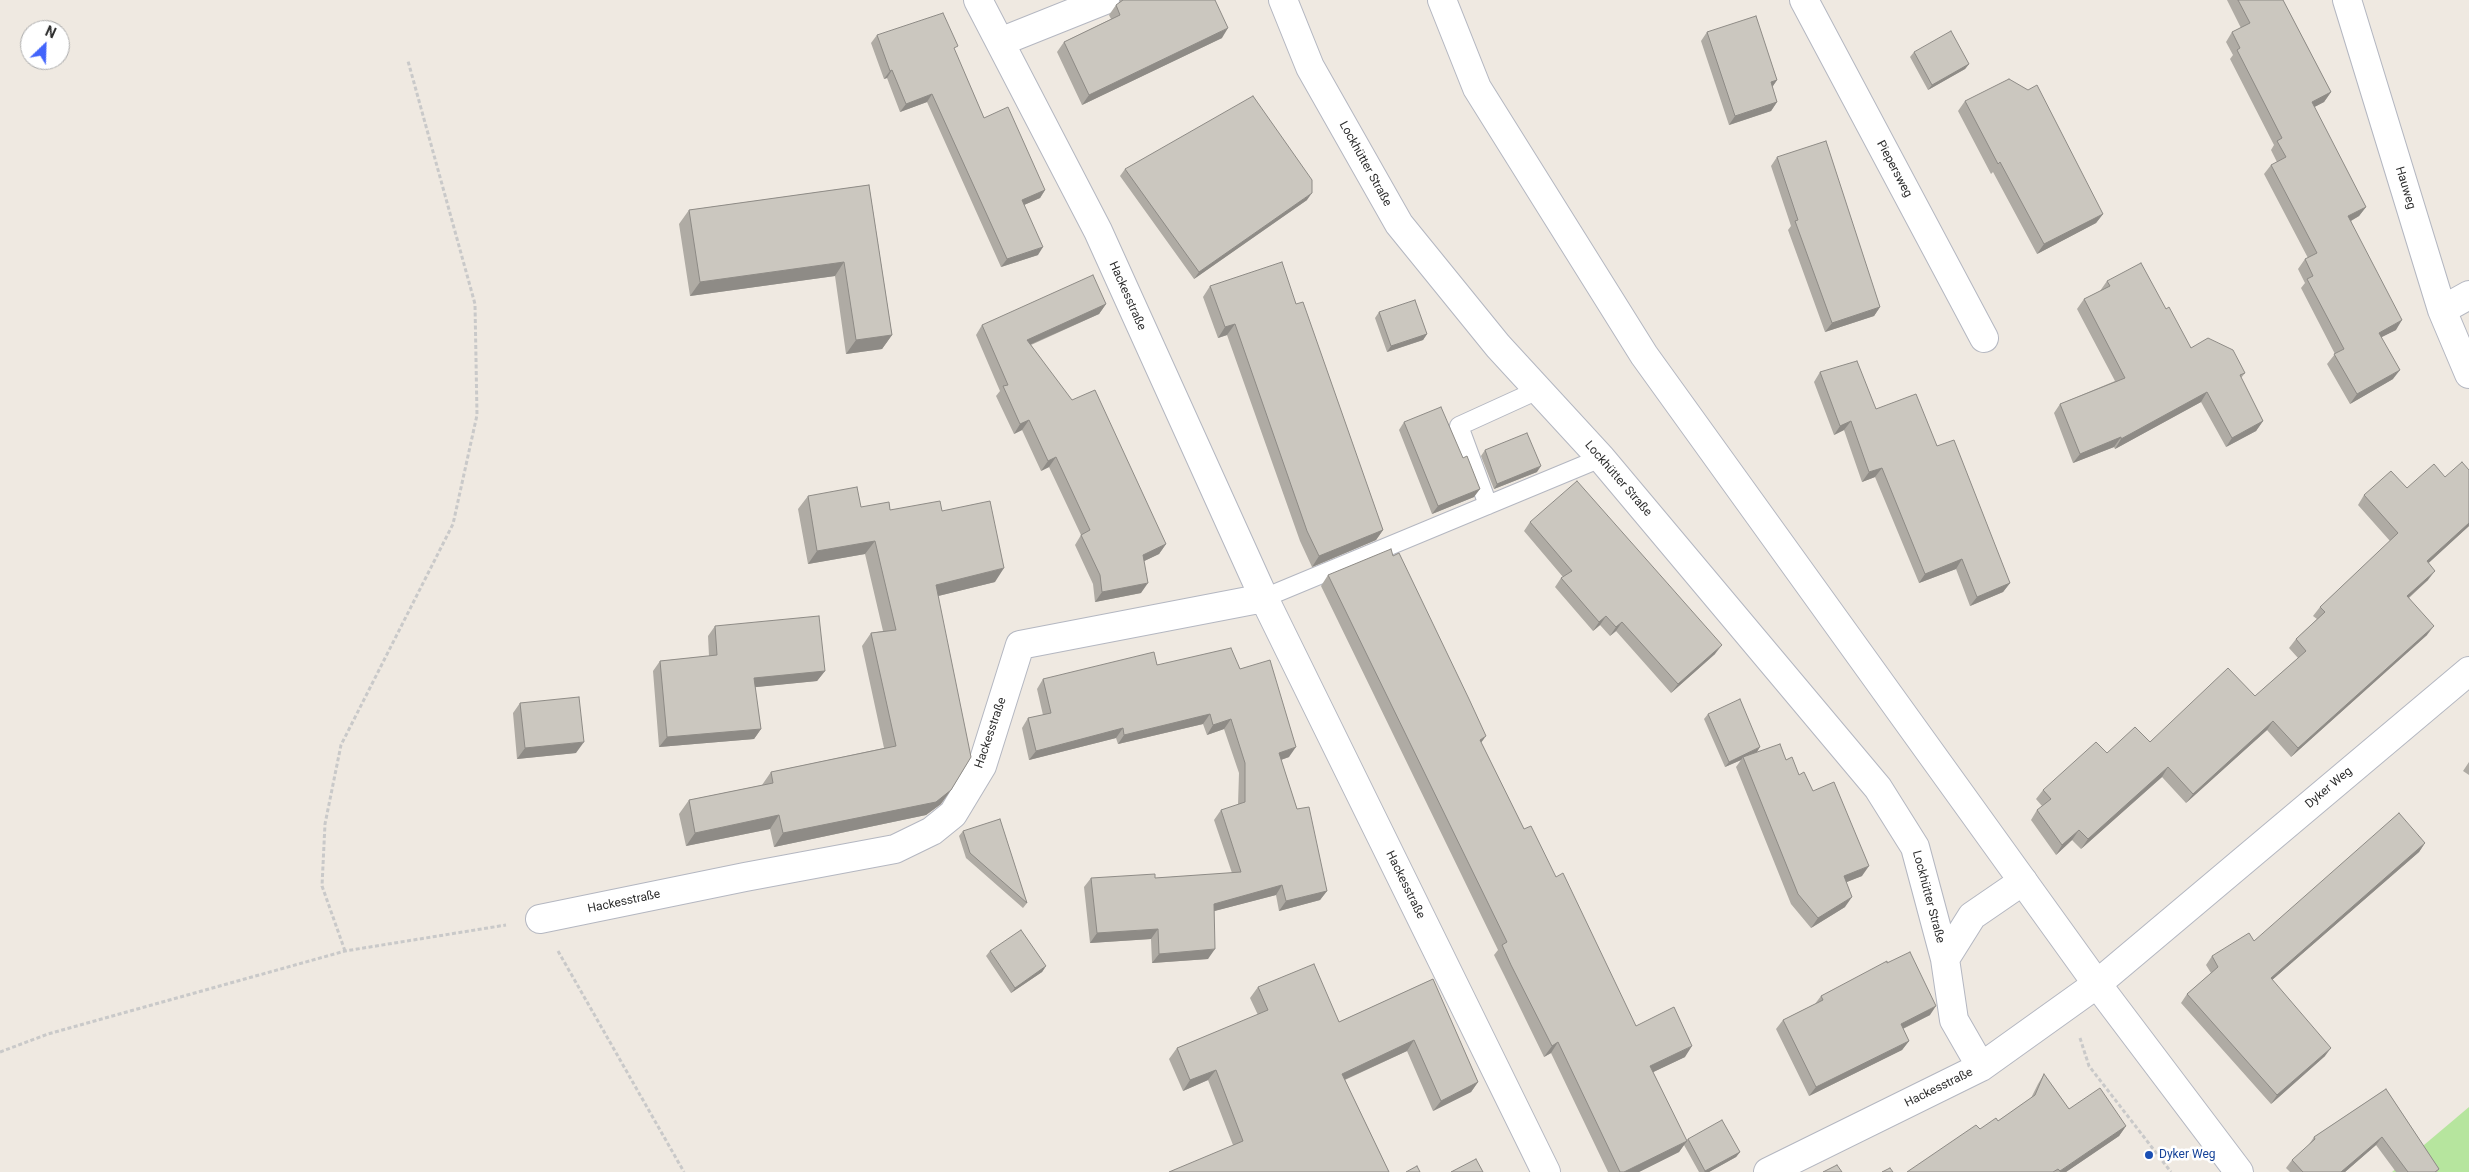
<!DOCTYPE html>
<meta charset="utf-8">
<style>
body{margin:0}
#map{position:relative;width:2469px;height:1172px;overflow:hidden;background:#efe9e1;font-family:Roboto,sans-serif}
canvas{display:block}
.north{position:absolute;left:20px;top:20px;width:50px;height:50px;box-sizing:border-box;background:#fff;border:1px solid #ababab;border-radius:50%;rotate:24deg;font-size:14px;font-weight:700;line-height:20px;text-align:center;color:#2e2e2e}
.north::after{content:'';display:block;margin:auto;width:18px;height:22px;background:#4264fb;clip-path:polygon(50% 0,100% 100%,50% 72%,0 100%)}
</style>
<div id="map">
<canvas width="2469" height="1172"></canvas>
<div class="north">N</div>
</div>
<script>
const ctx = document.querySelector('canvas').getContext('2d');
ctx.lineJoin = 'round';
function paint(path, color) { ctx.fillStyle = color; ctx.fill(path, 'evenodd'); }
const toPath = rows => new Path2D(rows.map(r => 'M' + r).join(''));
function stroke(path, color, width, dash) { ctx.strokeStyle = color; ctx.lineWidth = width; ctx.lineCap = dash ? 'butt' : 'round'; ctx.setLineDash(dash || []); ctx.stroke(path); }
function drawText(font, color, halo, rows, align = 'center') {
  ctx.font = font + ' Roboto,sans-serif'; ctx.lineWidth = 5; ctx.setLineDash([]); ctx.textBaseline = 'middle'; ctx.strokeStyle = halo; ctx.fillStyle = color; for (const [text, x, y, turn = 0] of rows) {
    ctx.save(); ctx.translate(x, y); ctx.rotate((+turn || 0) * Math.PI / 180); ctx.textAlign = isNaN(turn) ? turn : align; if (halo) ctx.strokeText(text, 0, 0); ctx.fillText(text, 0, 0); ctx.restore();
  }
}
paint(toPath([
 [2469,1107,2469,1172,2392,1172]
]), '#b6e59e');
const service = toPath([
 [1488,505,1459,426,1538,390],
 [1264,598,1601,458]
]);
const minor = toPath([
 [978,0,1098,231,1264,598,1546,1172],
 [1283,0,1310,67,1399,224,1498,346,1601,458,1878,788,1915,847,1945,959,1954,1020,1981,1067],
 [1804,0,1984,338],
 [2347,0,2442,310,2469,374],
 [1000,42,1105,0],
 [2442,310,2469,295],
 [540,919,745,877,895,849,932,831,953,814,982,766,1020,645,1264,598],
 [1945,959,1972,916,2023,881],
 [1768,1172,1981,1067,2097,984,2469,671]
]);
const tertiary = toPath([
 [1442,0,1477,88,1644,355,2097,984,2239,1172]
]);
stroke(service, '#b4b7c1', 20);
stroke(minor, '#b4b7c1', 30);
stroke(tertiary, '#b4b7c1', 30);
stroke(toPath([
 [345,951,322,886,325,824,341,745,453,524,477,415,475,304,408,61],
 [558,951,684,1172],
 [2080,1038,2089,1066,2171,1172],
 [0,1052,48,1034,345,951,506,925]
]), '#c9c9c9', 3, [4, 2.5]);
stroke(service, '#fff', 18);
stroke(minor, '#fff', 28);
stroke(tertiary, '#fff', 28);
paint(toPath([
 [1120,0,1215,0,1222,38,1082,105,1057,52,1064,42,1111,19,1109,15,1116,5,1120,2],
 [2227,0,2283,0,2331,92,2324,102,2314,107,2366,207,2359,216,2351,221,2396,330,2381,337,2393,379,2350,404,2327,364,2335,354,2301,288,2305,283,2298,269,2305,259,2308,258,2264,174,2271,165,2277,162,2271,150,2274,145,2230,59,2233,55,2226,42,2232,32,2241,28],
 [1707,32,1777,80,1772,87,1777,102,1771,111,1729,125,1701,41],
 [877,35,955,51,984,118,1045,190,1040,198,1024,205,1038,255,1001,267,927,102,900,112,887,78,884,79,871,43],
 [1914,52,1969,64,1965,69,1928,90,1910,57],
 [1965,101,2103,214,2096,223,2037,254,1993,172,1991,174,1958,111],
 [1777,157,1880,307,1874,316,1825,332,1788,230,1791,226,1771,166],
 [1125,169,1307,200,1194,279,1120,176],
 [869,185,892,335,882,349,846,354,835,276,690,296,679,224,689,210],
 [2107,281,2166,309,2191,348,2245,373,2241,378,2263,421,2256,431,2226,447,2201,402,2115,449,2114,447,2073,463,2054,413,2060,404,2115,381,2077,309,2084,299,2100,291],
 [1210,286,1296,304,1383,530,1376,540,1312,567,1300,541,1227,335,1218,338,1203,297],
 [1106,304,1099,314,1031,345,1166,544,1159,554,1144,561,1141,593,1095,602,1093,584,1075,545,1081,535,1049,467,1041,471,1022,430,1014,434,996,396,1000,391,976,335,982,325],
 [1379,312,1427,334,1423,340,1387,352,1375,318],
 [1820,372,1876,409,1937,446,2010,583,2003,592,1970,606,1956,569,1919,583,1875,477,1862,482,1844,430,1834,435,1814,382],
 [1404,422,1474,497,1432,514,1399,430],
 [1485,450,1537,472,1494,489,1481,456],
 [2469,470,2469,526,2428,563,2428,580,2409,598,2427,635,2291,757,2267,730,2186,803,2162,777,2081,849,2072,840,2056,855,2031,820,2037,810,2042,806,2036,799,2043,790,2107,753,2150,742,2255,696,2298,658,2289,648,2296,639,2317,619,2313,616,2320,607,2390,541,2358,505,2364,495,2407,488],
 [808,496,861,507,890,510,942,511,995,582,938,596,941,804,926,815,774,847,770,829,686,846,679,814,689,800,762,785,771,772,884,748,862,646,871,633,883,631,865,554,808,564,798,509],
 [1530,522,1715,654,1671,693,1616,631,1610,636,1600,625,1593,631,1555,587,1561,578,1563,577,1524,531],
 [1328,575,1481,743,1524,829,1556,877,1636,1026,1685,1057,1653,1072,1686,1140,1688,1139,1740,1152,1736,1157,1709,1172,1699,1172,1684,1145,1679,1152,1639,1172,1608,1172,1551,1053,1544,1057,1504,975,1494,955,1498,950,1321,586],
 [715,626,825,671,817,681,755,687,761,729,754,739,659,747,653,671,660,661,709,656,708,636],
 [1157,665,1240,669,1289,757,1281,760,1297,809,1327,891,1320,900,1279,911,1276,895,1214,911,1208,959,1152,963,1151,939,1090,943,1084,887,1091,878,1155,878,1232,873,1214,820,1221,810,1238,805,1239,773,1224,729,1207,735,1203,724,1118,744,1116,738,1029,760,1022,728,1028,718,1043,715,1037,689,1043,679],
 [520,703,576,753,517,759,513,713],
 [1708,714,1757,752,1786,760,1813,791,1862,876,1846,882,1845,907,1811,928,1791,904,1736,767,1741,760,1725,767,1704,719],
 [2469,762,2469,775,2463,771],
 [963,831,1027,903,1023,908,966,858,959,836],
 [2425,843,2419,852,2272,980,2325,1056,2271,1104,2181,1003,2187,994,2211,973,2206,965,2212,956,2254,941],
 [990,951,1046,966,1042,972,1011,993,986,956],
 [1887,963,1930,1015,1903,1029,1909,1041,1902,1050,1809,1096,1776,1029,1783,1020,1815,1004,1821,996],
 [1433,979,1478,1082,1471,1092,1433,1111,1407,1051,1345,1080,1389,1172,1233,1145,1208,1080,1183,1091,1169,1059,1177,1048,1258,1015,1250,998,1258,987,1339,1022],
 [2044,1074,2069,1109,2126,1126,2119,1136,2066,1172,1907,1172,1980,1129,1998,1121,2031,1098,2038,1084],
 [2386,1089,2439,1169,2437,1172,2396,1172,2376,1145,2345,1172,2290,1172,2286,1168,2292,1160,2308,1146,2314,1137]
]), '#afaba4');
paint(toPath([
 [1228,28,1222,38,1082,105,1089,95],
 [1969,64,1965,69,1928,90,1932,85],
 [892,70,887,78,884,79,890,71],
 [1777,80,1771,89,1771,82],
 [2331,92,2324,102,2305,112,2312,102],
 [932,94,927,102,900,112,906,104],
 [1777,102,1771,111,1729,125,1735,116],
 [1045,190,1040,198,1017,208,1022,200],
 [1312,193,1307,200,1194,279,1199,272],
 [2366,207,2359,216,2342,226,2348,216],
 [2103,214,2096,223,2037,254,2044,244],
 [1043,247,1038,255,1001,267,1007,259],
 [844,262,835,276,690,296,700,282],
 [1106,304,1099,314,1020,349,1027,340],
 [1880,307,1874,316,1825,332,1832,323],
 [2402,320,2396,330,2372,342,2379,333],
 [1235,324,1227,335,1218,338,1225,327],
 [1427,334,1423,340,1387,352,1391,346],
 [892,335,882,349,846,354,856,340],
 [2400,370,2393,379,2350,404,2357,394],
 [2207,392,2201,402,2115,449,2121,439],
 [1029,420,1022,430,1014,434,1020,424],
 [1851,421,1844,430,1834,435,1840,426],
 [2263,421,2256,431,2226,447,2232,438],
 [2121,437,2114,447,2073,463,2080,454],
 [1056,457,1049,467,1041,471,1048,461],
 [1541,466,1537,472,1494,489,1497,484],
 [1882,468,1875,477,1862,482,1869,472],
 [1480,489,1474,497,1432,514,1438,506],
 [2469,523,2469,526,2420,571,2427,561],
 [1383,530,1376,540,1312,567,1319,556],
 [875,541,865,554,808,564,817,551],
 [1166,544,1159,554,1136,565,1143,555],
 [1962,559,1956,569,1919,583,1925,574],
 [1004,568,995,582,926,599,936,585],
 [2435,571,2428,580,2400,605,2407,596],
 [1148,583,1141,593,1095,602,1102,592],
 [2010,583,2003,592,1970,606,1977,597],
 [1606,616,1600,625,1593,631,1599,622],
 [1622,622,1616,631,1610,636,1616,627],
 [2434,626,2427,635,2291,757,2298,748],
 [1722,645,1715,654,1671,693,1678,684],
 [825,671,817,681,747,688,754,678],
 [1210,714,1203,724,1118,744,1124,735],
 [1231,719,1224,729,1207,735,1213,725],
 [2273,721,2267,730,2186,803,2193,794],
 [1123,728,1116,738,1029,760,1036,751],
 [761,729,754,739,659,747,667,737],
 [1486,736,1478,747,1480,740],
 [584,742,576,753,517,759,525,748],
 [1296,747,1289,757,1272,763,1279,753],
 [1760,747,1757,752,1743,757,1741,760,1725,767,1729,762],
 [2168,767,2162,777,2081,849,2088,839],
 [951,790,941,804,926,815,774,847,783,833],
 [779,815,770,829,686,846,695,833],
 [2079,830,2072,840,2056,855,2062,845],
 [2425,843,2419,852,2264,987,2271,978],
 [1869,866,1862,876,1837,886,1844,876],
 [1282,885,1276,895,1207,913,1214,904],
 [1327,891,1320,900,1279,911,1286,901],
 [1852,897,1845,907,1811,928,1818,918],
 [1158,929,1151,939,1090,943,1097,933],
 [1215,949,1208,959,1152,963,1159,954],
 [1046,966,1042,972,1011,993,1015,988],
 [1936,1006,1930,1015,1894,1033,1901,1024],
 [1414,1040,1407,1051,1335,1084,1342,1074],
 [1909,1041,1902,1050,1809,1096,1816,1087],
 [1558,1042,1551,1053,1544,1057,1552,1046],
 [1692,1046,1685,1057,1643,1077,1650,1066],
 [2331,1048,2325,1056,2271,1104,2277,1095],
 [1216,1070,1208,1080,1183,1091,1190,1080],
 [1478,1082,1471,1092,1433,1111,1441,1101],
 [2126,1126,2119,1136,2066,1172,2059,1172],
 [2382,1137,2376,1145,2345,1172,2341,1172],
 [1687,1141,1679,1152,1639,1172,1624,1172],
 [1740,1152,1736,1157,1709,1172,1704,1172,1705,1171]
]), '#8e8b86');
const building = toPath([
 [1123,0,1215,0,1228,28,1089,95,1064,42,1120,15,1116,5,1123,0],
 [2238,0,2283,0,2331,92,2312,102,2366,207,2348,216,2402,320,2379,333,2400,370,2357,394,2334,354,2344,349,2307,279,2313,276,2305,259,2317,253,2271,165,2286,157,2277,141,2282,138,2237,50,2240,48,2232,32,2250,23,2238,0],
 [943,13,958,46,954,48,984,118,1008,107,1045,190,1022,200,1043,247,1007,259,932,94,906,104,892,70,890,71,877,35,943,13],
 [1756,16,1777,80,1771,82,1777,102,1735,116,1707,32,1756,16],
 [1951,31,1969,64,1932,85,1914,52,1951,31],
 [2009,79,2028,90,2037,85,2103,214,2044,244,2000,162,1998,164,1965,101,2009,79],
 [1253,96,1312,180,1312,193,1199,272,1125,169,1253,96],
 [1826,141,1880,307,1832,323,1795,221,1798,220,1777,157,1826,141],
 [869,185,892,335,856,340,844,262,700,282,689,210,869,185],
 [1282,262,1296,304,1303,302,1383,530,1319,556,1307,531,1235,324,1225,327,1210,286,1282,262],
 [2141,263,2166,309,2169,307,2191,348,2208,338,2233,350,2245,373,2240,375,2263,421,2232,438,2207,392,2121,439,2121,437,2080,454,2060,404,2125,378,2084,299,2110,286,2107,281,2141,263],
 [1093,275,1106,304,1027,340,1072,400,1095,390,1166,544,1143,555,1148,583,1102,592,1100,575,1081,535,1090,530,1056,457,1048,461,1029,420,1020,424,1003,386,1008,385,982,325,1093,275],
 [1415,300,1427,334,1391,346,1379,312,1415,300],
 [1857,361,1876,409,1916,394,1937,446,1954,440,2010,583,1977,597,1962,559,1925,574,1882,468,1869,472,1851,421,1840,426,1820,372,1857,361],
 [1441,407,1463,458,1467,456,1480,489,1438,506,1404,422,1441,407],
 [1527,433,1541,466,1497,484,1485,450,1527,433],
 [2462,462,2469,470,2469,523,2427,561,2435,571,2407,596,2434,626,2298,748,2273,721,2193,794,2168,767,2088,839,2079,830,2062,845,2037,810,2051,799,2043,790,2096,742,2107,753,2135,727,2150,742,2228,668,2255,696,2306,651,2296,639,2325,612,2320,607,2398,533,2364,495,2391,471,2407,488,2434,464,2445,477,2462,462],
 [1577,481,1722,645,1678,684,1622,622,1616,627,1606,616,1599,622,1561,578,1572,571,1530,522,1577,481],
 [857,487,861,507,889,502,890,510,940,501,942,511,990,501,1004,568,936,585,971,757,951,790,936,802,783,833,779,815,695,833,689,800,773,783,771,772,896,746,871,633,896,630,875,541,817,551,808,496,857,487],
 [1391,549,1393,556,1399,553,1469,699,1486,736,1480,740,1524,829,1531,826,1556,877,1563,873,1636,1026,1674,1007,1692,1046,1650,1066,1687,1141,1624,1172,1620,1172,1558,1042,1552,1046,1511,965,1502,945,1507,942,1328,575,1391,549],
 [819,616,825,671,754,678,761,729,667,737,660,661,717,655,715,626,819,616],
 [1231,648,1240,669,1270,660,1296,747,1279,753,1297,809,1309,807,1327,891,1286,901,1282,885,1214,904,1215,949,1159,954,1158,929,1097,933,1091,878,1155,874,1155,878,1241,872,1221,810,1245,802,1245,763,1231,719,1213,725,1210,714,1124,735,1123,728,1036,751,1028,718,1051,713,1043,679,1154,652,1157,665,1231,648],
 [579,697,584,742,525,748,520,703,579,697],
 [1740,699,1760,747,1729,762,1708,714,1740,699],
 [1780,744,1786,760,1792,757,1799,775,1804,772,1813,791,1834,782,1869,866,1844,876,1852,897,1818,918,1798,894,1743,757,1780,744],
 [2399,813,2425,843,2271,978,2331,1048,2277,1095,2187,994,2218,967,2212,956,2249,933,2254,941,2399,813],
 [1000,819,1027,903,970,853,963,831,1000,819],
 [1021,930,1046,966,1015,988,990,951,1021,930],
 [1910,952,1936,1006,1901,1024,1909,1041,1816,1087,1783,1020,1823,1000,1821,996,1887,961,1887,963,1910,952],
 [1314,964,1339,1022,1433,979,1478,1082,1441,1101,1414,1040,1342,1074,1389,1172,1169,1172,1243,1141,1216,1070,1190,1080,1177,1048,1268,1010,1258,987,1314,964],
 [2044,1074,2069,1109,2100,1088,2126,1126,2060,1171,2058,1169,2053,1172,1907,1172,1976,1125,1980,1129,1996,1118,1998,1121,2035,1095,2044,1074],
 [2386,1089,2439,1169,2435,1172,2408,1172,2382,1137,2341,1172,2303,1172,2292,1160,2315,1139,2314,1137,2386,1089],
 [1722,1120,1740,1152,1705,1171,1688,1139,1722,1120],
 [1476,1159,1483,1172,1451,1172,1476,1159],
 [1837,1165,1842,1172,1823,1172,1837,1165],
 [1417,1166,1420,1172,1406,1172,1417,1166],
 [1890,1168,1893,1172,1882,1172,1890,1168]
]);
paint(building, '#cbc7bf');
stroke(building, '#8e8b86', 1);
for (const [x, y, r, color] of [
 [2149,1155,5,"#1a4fb4"]
]) { const dot = new Path2D(); dot.arc(x, y, r, 0, 2 * Math.PI); ctx.fillStyle = color; ctx.fill(dot); stroke(dot, '#fff', 2); }
drawText('12px', '#2e2e2e', '#fff', [
 ["Lockhütter Straße",1365,164,61],
 ["Piepersweg",1894,169,62],
 ["Hauweg",2405,188,73],
 ["Hackesstraße",1127,296,66],
 ["Lockhütter Straße",1618,479,49],
 ["Hackesstraße",991,733,-71],
 ["Dyker Weg",2329,788,-40],
 ["Hackesstraße",1405,885,64],
 ["Lockhütter Straße",1928,897,75],
 ["Hackesstraße",624,902,-12],
 ["Hackesstraße",1939,1088,-26]
]);
drawText('12px', '#164399', '#fff', [
 ["Dyker Weg",2159,1155]
], 'left');
</script>
